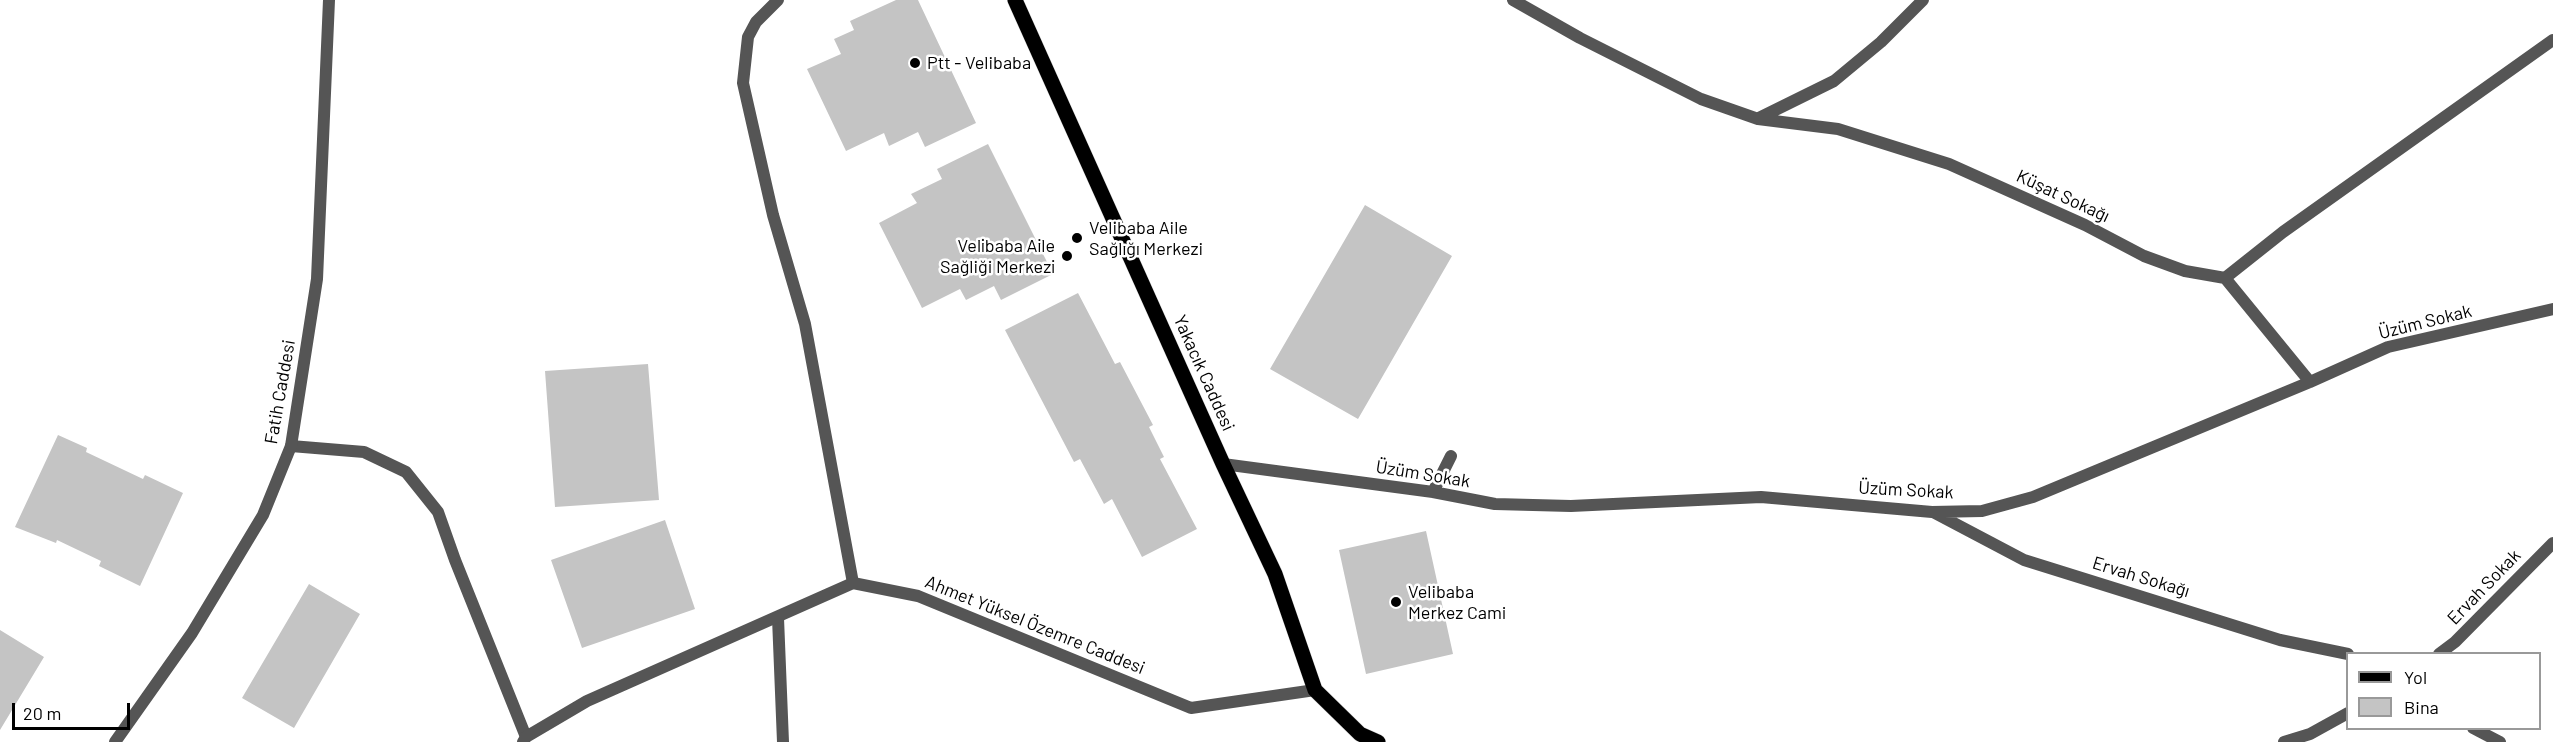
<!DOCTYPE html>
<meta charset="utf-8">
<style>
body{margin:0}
#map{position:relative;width:2553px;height:742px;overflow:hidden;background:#fff;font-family:Barlow,sans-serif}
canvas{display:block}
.legend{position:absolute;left:2346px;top:652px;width:195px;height:78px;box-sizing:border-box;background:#fff;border:2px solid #999;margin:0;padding:8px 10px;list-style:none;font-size:18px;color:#000}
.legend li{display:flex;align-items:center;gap:12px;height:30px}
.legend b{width:30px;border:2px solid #999}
.scale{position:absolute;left:12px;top:703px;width:118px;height:27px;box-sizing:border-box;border:3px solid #000;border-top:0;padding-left:8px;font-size:18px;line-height:21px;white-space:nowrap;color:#000;-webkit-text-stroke:4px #fff;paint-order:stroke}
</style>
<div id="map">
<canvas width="2553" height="742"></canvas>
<ul class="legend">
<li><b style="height:8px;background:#000"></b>Yol</li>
<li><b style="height:16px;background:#c4c4c4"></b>Bina</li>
</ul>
<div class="scale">20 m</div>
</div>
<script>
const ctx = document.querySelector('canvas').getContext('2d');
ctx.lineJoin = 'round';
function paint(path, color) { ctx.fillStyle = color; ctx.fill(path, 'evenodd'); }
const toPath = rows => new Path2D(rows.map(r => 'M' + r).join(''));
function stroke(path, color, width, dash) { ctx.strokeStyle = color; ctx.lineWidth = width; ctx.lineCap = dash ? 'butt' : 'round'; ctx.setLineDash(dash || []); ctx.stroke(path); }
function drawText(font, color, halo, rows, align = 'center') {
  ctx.font = font + ' Barlow,sans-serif'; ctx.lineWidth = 5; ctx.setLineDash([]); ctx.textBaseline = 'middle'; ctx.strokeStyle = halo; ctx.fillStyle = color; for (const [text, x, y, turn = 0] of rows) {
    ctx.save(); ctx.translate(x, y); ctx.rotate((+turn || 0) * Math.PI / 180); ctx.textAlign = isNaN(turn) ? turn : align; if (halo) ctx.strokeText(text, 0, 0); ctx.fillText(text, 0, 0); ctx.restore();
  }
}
paint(toPath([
 [896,0,918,0,976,123,925,147,918,132,889,146,884,133,846,151,807,69,841,54,834,39,854,30,850,21],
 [988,144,1053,274,1001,300,994,286,966,300,960,289,922,308,879,223,917,203,911,194,942,179,937,169],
 [1365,205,1452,256,1358,419,1270,369],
 [1078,293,1115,364,1120,362,1153,425,1149,427,1164,457,1160,459,1197,529,1142,557,1112,499,1104,504,1080,459,1074,462,1005,330],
 [648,364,659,500,555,507,545,371],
 [58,435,87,448,86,452,143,479,145,475,183,493,140,586,99,566,101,561,57,540,56,543,15,527],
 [665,520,695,609,582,648,551,560],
 [1426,531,1453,654,1366,674,1339,550],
 [309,584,360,614,294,728,242,698],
 [0,630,44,657,0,730]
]), '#c4c4c4');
const primary = toPath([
 [1015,0,1223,464,1275,574,1315,690,1360,734,1378,742]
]);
stroke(primary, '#dbdbdb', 16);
stroke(toPath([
 [778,0,756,22,748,37,743,83,773,215,805,324,853,583]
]), '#555', 12);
stroke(toPath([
 [1513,0,1580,38,1701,99,1758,119,1838,129,1949,164,2085,225,2144,256,2185,271,2225,278,2283,232,2553,40],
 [1759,118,1834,81,1881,42,1923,0],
 [2225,278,2310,382],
 [291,446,364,452,406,472,438,512,455,560,526,737],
 [1223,464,1433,492,1495,504,1571,506,1761,497,1932,512,1982,511,2033,497,2310,382,2388,347,2553,309],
 [1433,492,1451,456],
 [1933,512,2024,560,2280,640,2348,654],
 [778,618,783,742],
 [2439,654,2455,642,2553,543],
 [2473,728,2500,742],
 [2284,742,2310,734,2348,713]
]), '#555', 12);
stroke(toPath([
 [115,742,192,633,263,515,291,446,317,279,329,0],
 [523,742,526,737,587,701,853,583,918,596,1191,708,1315,690]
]), '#555', 12);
stroke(primary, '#000', 15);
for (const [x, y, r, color] of [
 [915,63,6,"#000"],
 [1077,238,6,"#000"],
 [1067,256,6,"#000"],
 [1396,602,6,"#000"]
]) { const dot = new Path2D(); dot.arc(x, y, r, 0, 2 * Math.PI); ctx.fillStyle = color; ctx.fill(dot); stroke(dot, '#fff', 2); }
drawText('18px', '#000', '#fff', [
 ["Ptt - Velibaba",927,63],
 ["Velibaba Aile",1089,228],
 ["Sağlığı Merkezi",1089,249],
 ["Veli̇baba Ai̇le",1055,246,"right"],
 ["Sağliği Merkezi̇",1055,267,"right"],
 ["Velibaba",1408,592],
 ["Merkez Cami",1408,613]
], 'left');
drawText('18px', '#000', '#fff', [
 ["Küşat Sokağı",2063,196,25],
 ["Üzüm Sokak",2425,322,-14],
 ["Yakacık Caddesi",1204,373,66],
 ["Fatih Caddesi",280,392,-80],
 ["Üzüm Sokak",1423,474,9],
 ["Üzüm Sokak",1906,490,3],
 ["Ervah Sokağı",2141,577,17],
 ["Ervah Sokak",2484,587,-46],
 ["Ahmet Yüksel Özemre Caddesi",1035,625,22]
]);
</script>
